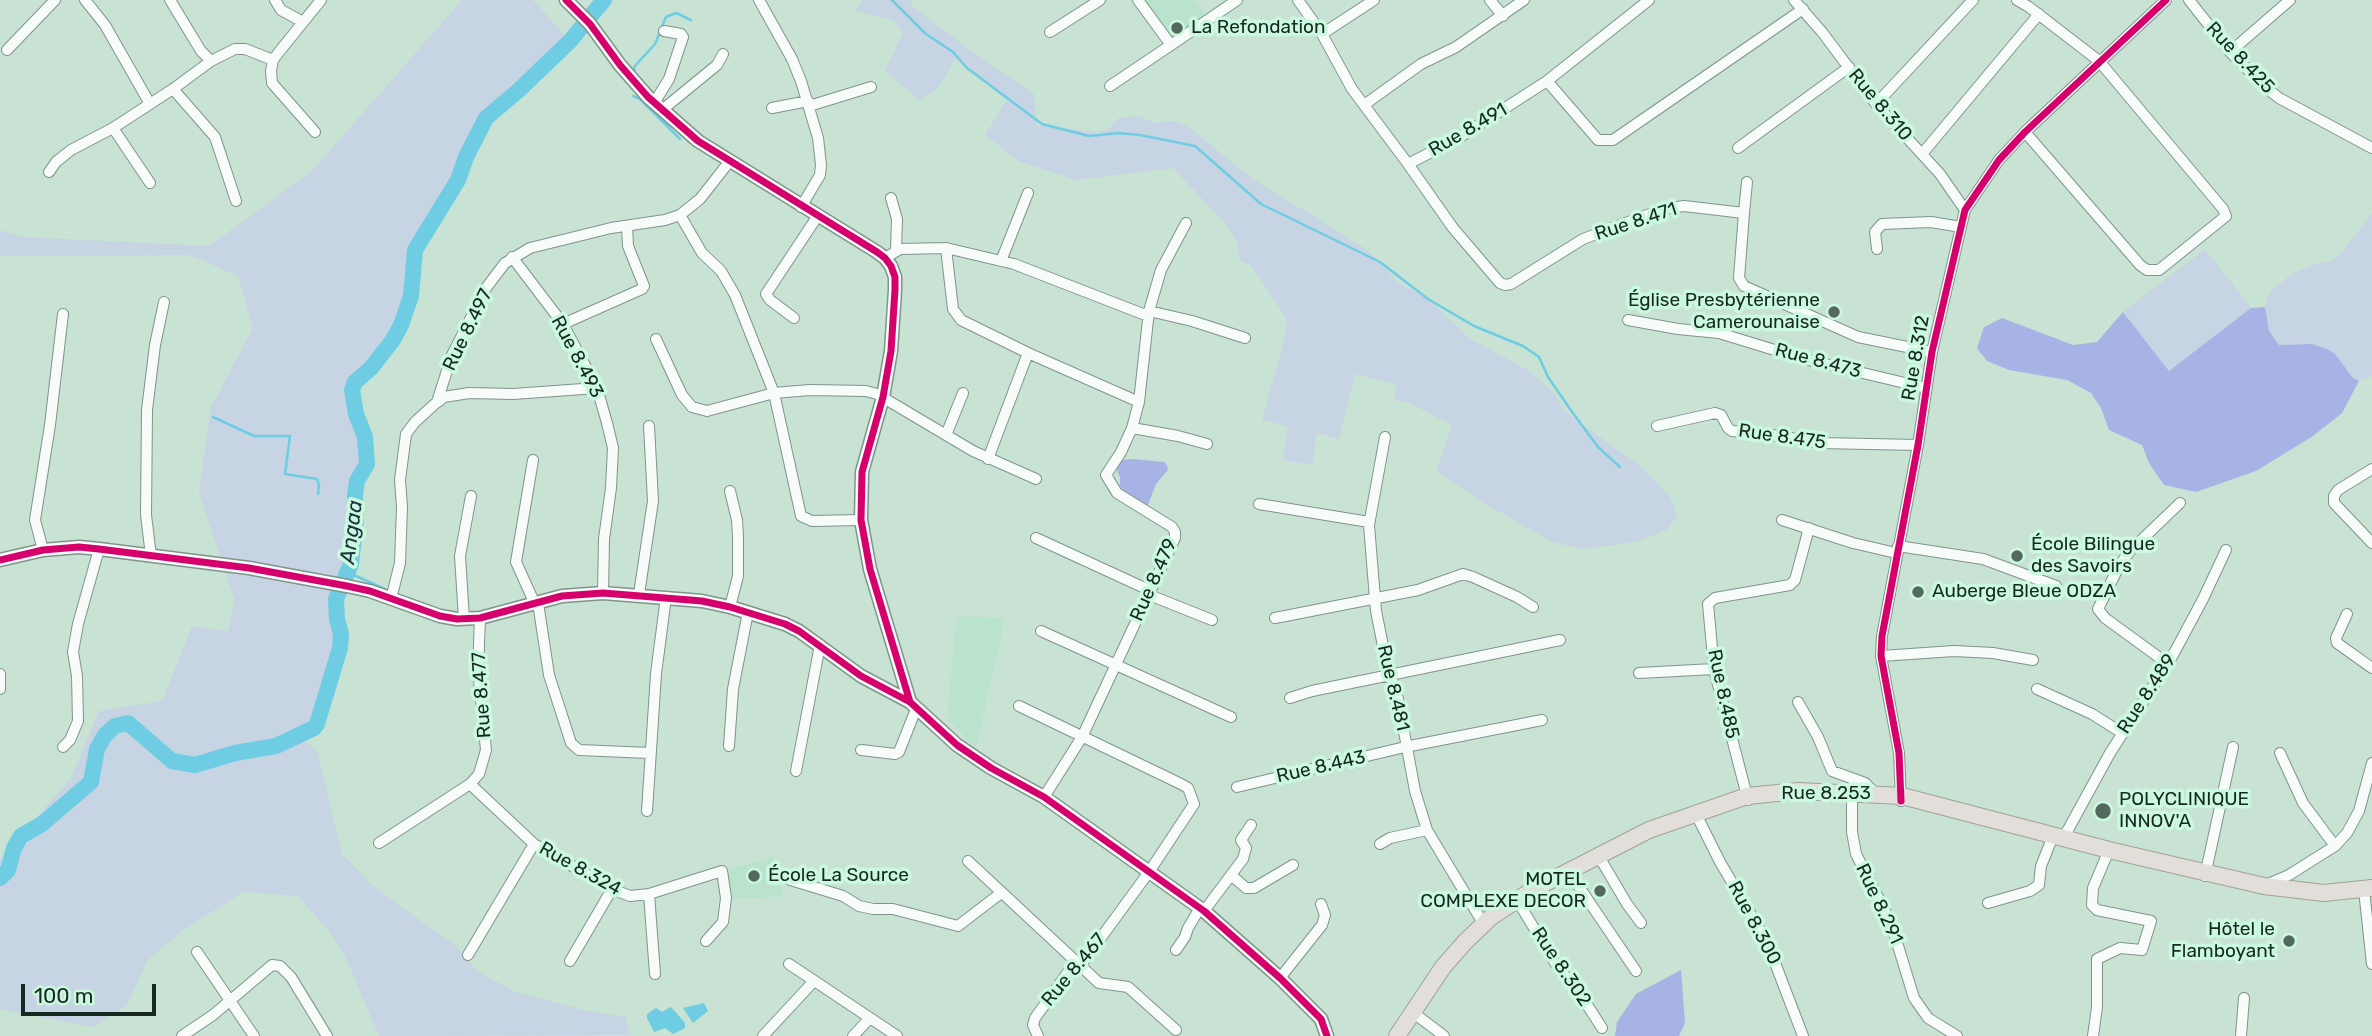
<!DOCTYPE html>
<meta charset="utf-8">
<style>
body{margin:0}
#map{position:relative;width:2372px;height:1036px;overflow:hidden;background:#c8e2d4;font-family:Rubik,sans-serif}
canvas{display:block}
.scale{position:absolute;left:21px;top:984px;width:135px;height:32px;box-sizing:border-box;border:4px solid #16281f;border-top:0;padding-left:9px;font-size:21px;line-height:24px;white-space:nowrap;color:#16281f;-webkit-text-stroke:5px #caf9e0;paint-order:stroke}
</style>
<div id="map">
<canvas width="2372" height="1036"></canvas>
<div class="scale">100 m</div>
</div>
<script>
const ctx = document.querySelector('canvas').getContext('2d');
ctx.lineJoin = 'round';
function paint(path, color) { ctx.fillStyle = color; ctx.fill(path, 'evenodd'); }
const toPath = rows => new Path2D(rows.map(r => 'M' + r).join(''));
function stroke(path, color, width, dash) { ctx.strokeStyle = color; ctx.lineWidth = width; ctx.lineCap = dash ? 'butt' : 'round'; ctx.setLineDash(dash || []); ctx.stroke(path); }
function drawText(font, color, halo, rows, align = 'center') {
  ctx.font = font + ' Rubik,sans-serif'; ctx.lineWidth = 7; ctx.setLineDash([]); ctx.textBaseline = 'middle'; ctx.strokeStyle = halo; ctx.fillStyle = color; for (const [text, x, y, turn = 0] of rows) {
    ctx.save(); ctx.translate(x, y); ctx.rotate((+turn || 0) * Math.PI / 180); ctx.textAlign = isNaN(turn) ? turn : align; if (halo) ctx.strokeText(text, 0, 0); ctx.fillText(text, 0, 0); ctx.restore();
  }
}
paint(toPath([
 [1145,0,1195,0,1206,16,1172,39],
 [957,616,1005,618,976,748,947,719],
 [774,857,782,896,730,899,728,869]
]), '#bae3cd');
paint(toPath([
 [462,0,533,0,570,41,519,90,486,118,466,157,458,180,415,251,411,296,401,325,393,340,371,368,355,382,352,389,356,414,365,437,367,464,357,481,355,496,356,520,351,564,336,599,337,619,341,634,340,648,317,724,298,735,317,751,342,854,373,886,457,947,478,972,516,992,583,1010,626,1017,630,1035,379,1036,347,960,330,932,298,896,243,892,182,931,147,961,127,1005,94,1027,0,1009,0,859,71,778,99,711,162,701,192,626,228,631,235,600,199,492,211,407,253,328,238,276,190,255,0,256,0,230,21,237,209,246,312,171],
 [863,0,911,0,912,6,979,57,1034,94,1037,127,1042,124,1091,132,1107,130,1119,118,1137,116,1156,123,1175,121,1190,128,1250,177,1369,251,1396,281,1428,299,1469,338,1531,372,1556,395,1563,410,1645,470,1670,497,1677,515,1668,529,1636,542,1583,549,1552,542,1481,501,1436,470,1452,425,1407,402,1393,400,1398,385,1355,374,1339,439,1317,433,1312,465,1283,460,1288,426,1262,420,1283,345,1287,319,1251,265,1240,261,1236,239,1224,222,1173,168,1076,180,1019,161,985,135,1007,100,955,59,937,89,920,100,885,71,903,33,893,20,855,11],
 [2372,213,2372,376,2359,381,2352,377,2336,355,2313,344,2279,345,2269,331,2265,307,2270,292,2290,275,2314,264,2332,261,2340,255],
 [2205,249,2251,308,2169,371,2123,312]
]), '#c7d4e3');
paint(toPath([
 [2265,307,2269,331,2279,345,2312,344,2329,350,2336,355,2352,377,2359,381,2342,413,2313,436,2256,471,2196,492,2164,485,2149,463,2142,445,2109,430,2101,408,2091,393,2067,380,2009,370,1987,361,1977,348,1984,327,2002,318,2073,345,2097,342,2123,312,2169,371,2251,308],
 [1133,459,1164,462,1167,465,1168,470,1156,484,1147,508,1125,493,1120,486,1120,477,1116,468,1121,460],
 [1681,970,1685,1023,1679,1036,1615,1036,1617,1022,1636,994]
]), '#a7b3e5');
paint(toPath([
 [704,1003,708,1011,693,1023,683,1008],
 [671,1007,685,1023,685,1028,673,1034,665,1028,654,1032,647,1018,647,1014,656,1008,662,1012]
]), '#6ecde2');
stroke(toPath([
 [892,0,926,34,953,52,967,68,1042,124,1089,136,1119,133,1140,135,1195,146,1261,204,1380,262,1428,299,1474,326,1523,346,1539,357,1548,377,1570,409,1598,447,1620,467],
 [635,73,634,67,655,44,666,17,676,13,691,20],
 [633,96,640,99,680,139],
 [213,417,254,436,290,436,285,474,317,479,319,485,318,494],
 [347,572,385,589]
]), '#6ecde2', 2.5);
stroke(toPath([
 [0,878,8,870,14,848,21,836,42,824,91,782,97,749,105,735,115,726,128,723,172,761,195,765,235,753,276,746,314,728,317,724,340,648,341,634,337,619,336,599,351,564,356,520,355,496,357,481,367,464,365,437,356,414,352,390,355,382,371,368,393,340,401,325,411,296,415,250,458,180,466,157,486,118,519,90,570,41,604,0]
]), '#6ecde2', 16);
const minor = toPath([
 [85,0,105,25,150,104],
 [170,0,201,51,211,61],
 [275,0,281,10,303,22],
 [759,0,792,59,801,81,818,138,821,165,820,175,801,207],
 [1138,0,1171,45,1237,0],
 [1298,0,1322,34,1352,89,1408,164,1457,139,1547,81,1649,0],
 [1490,0,1503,16],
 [1794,0,1822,32,1876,104,1940,174,1965,210],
 [2017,0,2029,7,2099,61,2223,209,2226,216,2159,270,2147,270,2140,265,2025,132],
 [2189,0,2230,52,2265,87,2279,98,2372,148],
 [1050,32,1100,0],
 [1322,34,1374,0],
 [7,50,55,0],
 [2230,52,2290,0],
 [1547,81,1598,140,1613,140,1803,9],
 [1110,86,1171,45],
 [173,89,215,137,236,201],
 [654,103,669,79,683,37,681,34,664,31],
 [1876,104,1973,0],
 [1364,105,1421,64,1456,47,1524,0],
 [809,106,871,87],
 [772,108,808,101],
 [662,110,717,65,723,54],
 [113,128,150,183],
 [315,132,272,83,271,71,273,60,279,52,321,0],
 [1738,148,1849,67],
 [1922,154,2039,14],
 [1408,164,1453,228,1500,283,1505,285,1511,284,1583,239,1663,209,1684,206,1744,213,1739,278,1744,286,1858,337,1932,352],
 [49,172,56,162,71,150,113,128,173,89,211,61,235,49,245,49,273,60],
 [891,198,897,219,896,250],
 [1744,213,1747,182],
 [946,248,953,309,961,320,1028,353,1139,402],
 [1877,249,1875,232,1882,224,1931,222,1961,227],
 [512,257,563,324,597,388,607,423,613,448,611,488,604,539,603,593],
 [885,258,900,249,946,248,1014,264,1148,316],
 [1001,261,1028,193],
 [1149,311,1192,321,1245,338],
 [794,318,770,300,766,294,817,217],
 [1628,320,1678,329,1719,333,1804,359,1926,388],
 [563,324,642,289,644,286,628,246,627,226],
 [656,339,682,395,692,407,707,411,774,393,735,295,721,271,702,253,680,215],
 [438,402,444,397,469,393,513,394,597,388],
 [1657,426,1715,413,1721,415,1728,428,1732,431,1760,433,1820,443,1918,445],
 [1132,428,1178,436,1207,444],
 [946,435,963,393],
 [1385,437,1369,525,1376,611,1387,666,1398,699,1415,791,1427,830,1483,923],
 [988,459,1028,353],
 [533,460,516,562,535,604],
 [2372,469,2338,490,2334,496,2334,503,2372,543],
 [730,491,737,520,738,536,738,576,730,607],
 [1259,504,1369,522],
 [861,520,812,521,801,516,774,393,810,390,866,391,877,394,973,451,1036,479],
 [1782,520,1853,543,1896,553],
 [1036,538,1149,590],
 [1898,546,1983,559,2056,586],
 [43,550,35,520,50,425,63,314],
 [151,556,146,515,147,410,155,345,164,302],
 [639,594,653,501,649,426],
 [1147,594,1212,620],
 [391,599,400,563,402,507,400,480,406,434,415,422,437,402,452,355,486,288,505,263,530,248,611,228,665,220,680,215,700,199,729,162],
 [538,603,549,675,571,743,579,750,650,753],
 [2347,614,2336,638,2337,643,2372,668],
 [1275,618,1418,590,1463,574,1473,577,1517,597,1533,607],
 [464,619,460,556,471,496],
 [1041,631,1231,717],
 [1881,656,1954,651,1993,653,2033,660],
 [2168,664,2105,618,2098,609,2119,566,2130,551,2180,503],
 [1639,673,1714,669],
 [0,674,0,689],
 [2037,689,2092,714,2122,733],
 [1290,698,1312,691,1560,640],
 [1798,702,1818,737,1832,771,1865,783,1875,793],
 [1019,706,1181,784,1188,788,1194,804,1149,872,1081,965,1071,968,1035,1018,1033,1025,1038,1036],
 [729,746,733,689,748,612],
 [63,747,70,740,78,721,77,676,73,652,78,624,99,549],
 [861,750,895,754,899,752,916,709],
 [2280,753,2303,803,2335,846],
 [796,771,820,645],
 [470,784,534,844,612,889,630,896,649,894,722,871,726,898,723,922,706,941],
 [1237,787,1405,747,1542,720],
 [1852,793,1852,832,1856,854,1891,923,1914,998,1928,1018,1957,1036],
 [1044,797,1082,737,1175,538,1175,532,1172,527,1117,493,1106,475,1121,452,1132,428,1139,402,1149,311,1161,270,1186,223],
 [1748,800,1714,669,1708,604,1715,598,1790,585,1795,580,1809,528],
 [1901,801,1899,753,1881,656,1882,636,1918,445,1932,352,1965,210,1999,160,2025,132,2166,0],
 [647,811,656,674,666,597],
 [1696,814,1720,862,1767,942,1803,1036],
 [2064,837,2110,753,2173,655,2203,599,2226,550],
 [379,843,470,784,479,774,486,750,478,670,480,618],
 [1380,844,1390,838,1427,830],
 [1601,860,1627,904,1641,923],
 [968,861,1099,983,1128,987,1176,1030],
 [1231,875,1246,888,1254,888,1293,865],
 [1571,875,1636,971],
 [2205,876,2233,747],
 [784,878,843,896,859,906,873,909,893,909,958,926,1001,893],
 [2268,884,2289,875,2335,846,2347,833,2359,811,2372,763],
 [2364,890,2372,964],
 [649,894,655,974],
 [1988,903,2030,891,2039,885,2041,866,2051,841],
 [1520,905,1557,966,1582,997,1602,1028],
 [1204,911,1243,859,1246,848,1241,840,1251,825],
 [1176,950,1185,937,1188,928,1200,908],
 [197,952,254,1036],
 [468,955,534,844],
 [570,961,612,889],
 [789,964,897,1036],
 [1280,978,1322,925,1325,915,1321,904],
 [1419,1017,1444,1036],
 [182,1036,213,1015,272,965,280,966,291,977,327,1036],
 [763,1036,814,981],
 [853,1036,870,1018],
 [2093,1036,2097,1007,2097,959,2120,948,2142,950,2151,921,2097,910,2092,905,2093,888,2109,850],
 [2241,1036,2244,998]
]);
const tertiary = toPath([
 [566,0,590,24,620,65,648,97,698,141,877,252,885,258,891,266,895,277,895,290,891,351,883,397,862,472,861,520,870,569,910,702],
 [0,560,43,550,79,547,99,549,249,568,347,586,370,591,440,616,457,619,480,618,562,596,603,593,702,601,730,607,785,624,799,631,861,676,910,702,957,745,991,768,1044,797,1204,911,1280,978,1321,1019,1327,1036]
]);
const trunk = toPath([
 [1397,1036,1443,967,1465,942,1491,917,1534,889,1649,830,1747,796,1798,791,1902,796,2109,850,2264,886,2324,893,2372,888]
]);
stroke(minor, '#81948a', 12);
stroke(tertiary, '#81948a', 15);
stroke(trunk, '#a0a296', 18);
stroke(minor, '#f7fbf9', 10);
stroke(tertiary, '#f7fbf9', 12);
stroke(trunk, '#e2ded9', 16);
stroke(toPath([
 [566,0,590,24,620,65,648,97,698,141,877,252,885,258,891,266,895,277,895,290,891,351,883,397,862,472,861,520,870,569,910,702],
 [0,560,43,550,79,547,99,549,249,568,347,586,370,591,440,616,457,619,480,618,562,596,603,593,702,601,730,607,785,624,799,631,861,676,910,702,957,745,991,768,1044,797,1204,911,1280,978,1321,1019,1327,1036],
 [1901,801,1899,753,1881,656,1882,636,1918,445,1932,352,1965,210,1999,160,2025,132,2166,0]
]), '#d6006c', 7);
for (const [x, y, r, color] of [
 [1177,28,7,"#54695e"],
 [1834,312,7,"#54695e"],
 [2017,556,7,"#54695e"],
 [1918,592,7,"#54695e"],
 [2103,811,9,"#54695e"],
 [754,876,7,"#54695e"],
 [1600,891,7,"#54695e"],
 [2289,941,7,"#54695e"]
]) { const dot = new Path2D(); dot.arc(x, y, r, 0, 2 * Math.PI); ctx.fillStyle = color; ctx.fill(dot); stroke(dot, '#caf9e0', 2.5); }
drawText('19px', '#16281f', '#caf9e0', [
 ["La Refondation",1191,28],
 ["Église Presbytérienne",1820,301,"right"],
 ["Camerounaise",1820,323,"right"],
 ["École Bilingue",2031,545],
 ["des Savoirs",2031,567],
 ["Auberge Bleue ODZA",1932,592],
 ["POLYCLINIQUE",2119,800],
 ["INNOV'A",2119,822],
 ["École La Source",768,876],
 ["MOTEL",1586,880,"right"],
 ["COMPLEXE DECOR",1586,902,"right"],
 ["Hôtel le",2275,930,"right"],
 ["Flamboyant",2275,952,"right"]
], 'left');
drawText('19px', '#16281f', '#caf9e0', [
 ["Rue 8.425",2240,58,47],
 ["Rue 8.310",1880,105,50],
 ["Rue 8.491",1468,130,-30],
 ["Rue 8.471",1636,222,-18],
 ["Rue 8.497",468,330,-64],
 ["Rue 8.493",577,357,62],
 ["Rue 8.312",1916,358,-80],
 ["Rue 8.473",1818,361,15],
 ["Rue 8.475",1782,437,8],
 ["Rue 8.479",1154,580,-66],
 ["Rue 8.481",1393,688,77],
 ["Rue 8.485",1723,694,78],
 ["Rue 8.489",2147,694,-57],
 ["Rue 8.477",482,695,-94],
 ["Rue 8.443",1321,767,-13],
 ["Rue 8.253",1826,794],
 ["Rue 8.324",580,869,29],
 ["Rue 8.291",1879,904,65],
 ["Rue 8.300",1754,923,62],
 ["Rue 8.302",1561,967,56],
 ["Rue 8.467",1074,970,-50]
]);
drawText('italic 21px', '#19333c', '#caf9e0', [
 ["Angaa",352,532,-83]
]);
</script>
